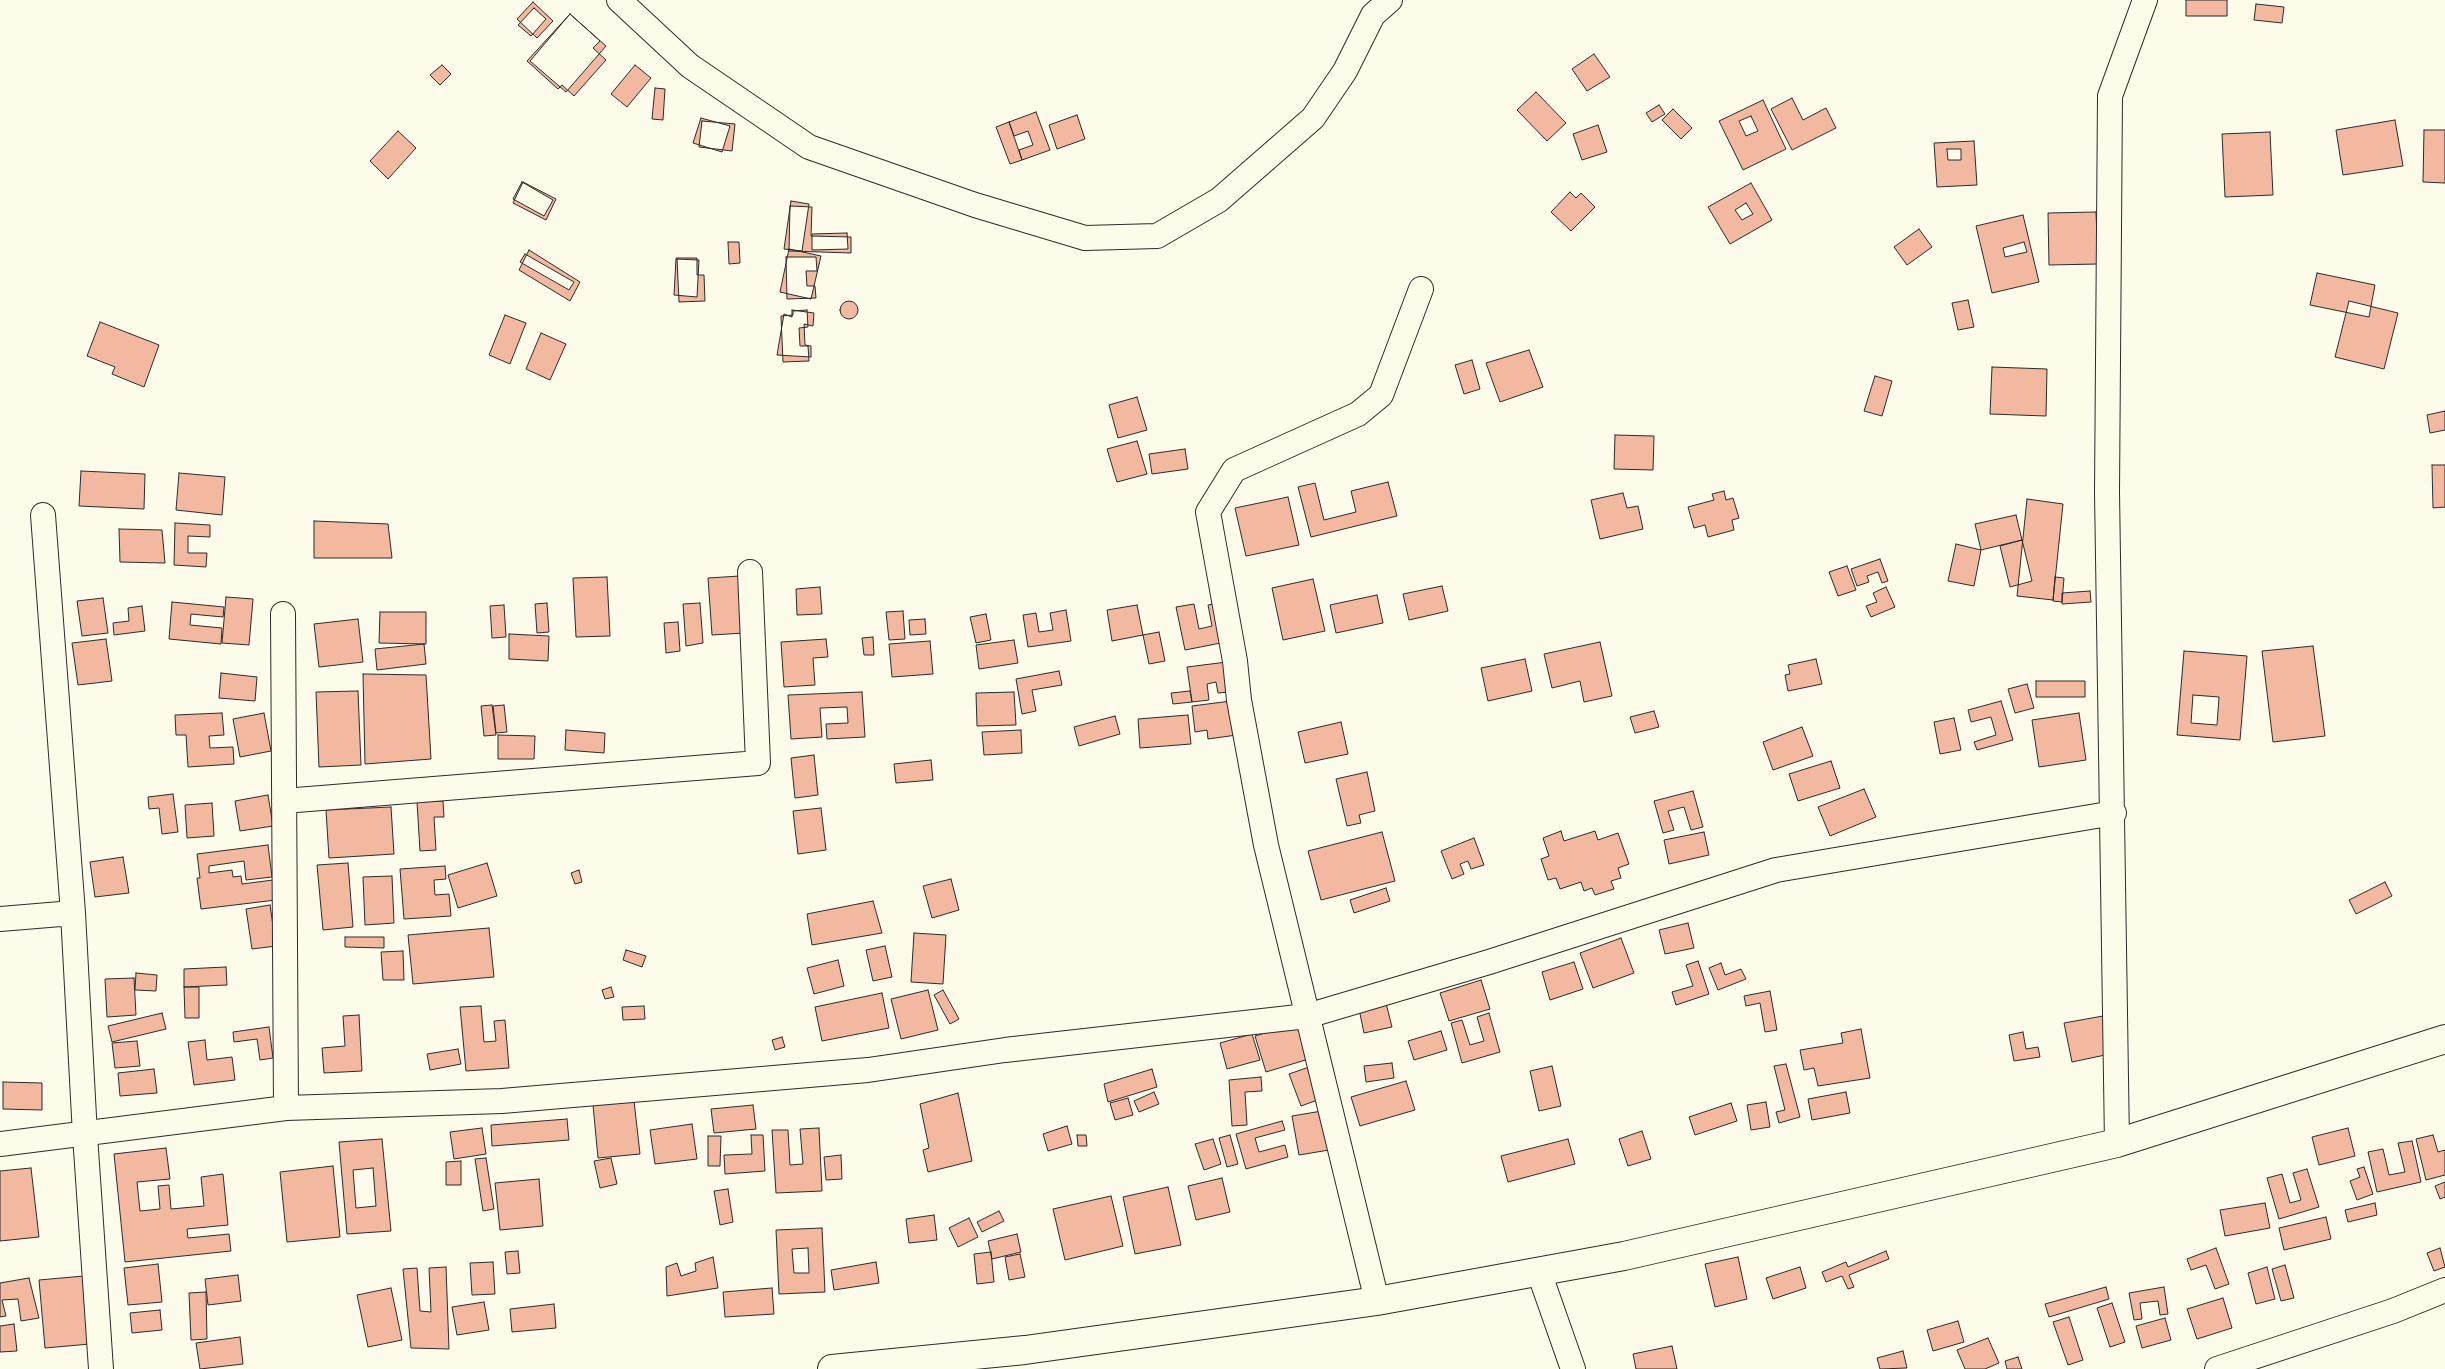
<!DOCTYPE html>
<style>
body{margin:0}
canvas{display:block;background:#fdfbea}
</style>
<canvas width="2445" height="1369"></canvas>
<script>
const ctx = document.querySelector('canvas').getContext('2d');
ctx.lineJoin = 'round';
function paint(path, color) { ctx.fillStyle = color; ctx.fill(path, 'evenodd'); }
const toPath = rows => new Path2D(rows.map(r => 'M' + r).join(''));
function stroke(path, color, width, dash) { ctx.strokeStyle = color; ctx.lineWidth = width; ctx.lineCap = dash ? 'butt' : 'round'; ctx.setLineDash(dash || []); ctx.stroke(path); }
const building = toPath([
 [2186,0,2227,0,2227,16,2186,16,2186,0],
 [533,2,553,21,537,38,517,19,533,2],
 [2256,4,2284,7,2282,23,2254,20,2256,4],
 [534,8,546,19,531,36,518,25,534,8],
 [570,14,606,46,566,92,530,61,570,14],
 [570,14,600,41,593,48,606,60,574,96,562,85,558,89,527,61,570,14],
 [1594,54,1610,77,1587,91,1572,69,1594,54],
 [442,65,451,74,440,85,430,75,442,65],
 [635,65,651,78,627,107,611,94,635,65],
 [655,88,665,89,663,120,652,119,655,88],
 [1536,92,1566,123,1547,141,1517,110,1536,92],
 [1792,98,1803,120,1826,108,1836,128,1792,150,1771,109,1792,98],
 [1763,100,1786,149,1743,170,1719,121,1763,100],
 [1751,116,1758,131,1746,136,1739,121,1751,116],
 [1659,105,1665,114,1652,122,1646,113,1659,105],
 [1673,109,1692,128,1681,139,1662,120,1673,109],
 [1036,112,1050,150,1022,160,1019,150,1033,145,1028,131,1014,136,1009,122,1036,112],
 [1077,115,1085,139,1057,149,1049,125,1077,115],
 [701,118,730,126,722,152,693,143,701,118],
 [2395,120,2403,166,2343,175,2336,130,2395,120],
 [702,121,735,124,732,151,699,147,702,121],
 [1009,122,1022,160,1010,164,996,127,1009,122],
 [1598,125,1607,152,1582,160,1573,134,1598,125],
 [2424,130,2445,130,2445,183,2423,182,2424,130],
 [398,131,416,148,388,179,370,161,398,131],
 [2270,132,2273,195,2225,197,2222,134,2270,132],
 [1974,141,1977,185,1937,187,1934,143,1974,141],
 [1947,149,1961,149,1961,160,1948,160,1947,149],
 [522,182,553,200,544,216,513,199,522,182],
 [523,182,556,199,546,220,513,203,523,182],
 [1751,183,1772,220,1730,244,1708,207,1751,183],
 [1746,203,1753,214,1742,220,1735,210,1746,203],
 [1570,192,1576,198,1581,193,1595,207,1571,231,1551,212,1570,192],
 [791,201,809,204,802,251,784,249,791,201],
 [790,206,812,207,811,236,851,237,851,253,789,251,790,206],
 [2096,212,2098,264,2049,265,2048,213,2096,212],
 [2023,215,2039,282,1992,293,1976,226,2023,215],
 [2024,242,2027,252,2005,257,2003,248,2024,242],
 [1919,229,1932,247,1907,265,1894,247,1919,229],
 [847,233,848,249,812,250,812,234,847,233],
 [728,242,739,242,740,263,729,264,728,242],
 [789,249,821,256,811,299,780,292,789,249],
 [529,250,580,282,570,301,519,270,529,250],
 [525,254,574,282,569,290,520,262,525,254],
 [786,257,816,257,817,271,806,271,807,286,815,286,816,298,787,299,786,257],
 [677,258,697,258,697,275,704,275,705,301,679,302,677,258],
 [676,259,699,260,697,297,674,295,676,259],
 [2317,273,2375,285,2369,317,2310,305,2317,273],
 [1968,300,1974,327,1958,330,1952,303,1968,300],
 [2349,301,2398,313,2384,369,2335,357,2349,301],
 '840 310a9 9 0 1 1 18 0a9 9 0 1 1-18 0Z',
 [792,310,814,313,813,326,804,324,805,345,811,346,811,357,777,355,784,314,792,317,792,310],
 [807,310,808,327,799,328,800,346,808,346,809,361,783,362,781,316,793,315,793,311,807,310],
 [505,315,526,323,510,364,489,355,505,315],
 [100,322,159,345,144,387,112,374,115,367,87,356,100,322],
 [541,333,566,344,550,380,526,369,541,333],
 [1529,350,1543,387,1500,402,1486,363,1529,350],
 [1472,360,1480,389,1464,394,1455,365,1472,360],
 [1992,367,2047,369,2046,416,1990,414,1992,367],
 [1875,376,1892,381,1882,416,1864,411,1875,376],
 [1137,397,1147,430,1118,438,1109,405,1137,397],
 [2445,411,2445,430,2430,433,2427,415,2445,411],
 [1615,435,1654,436,1653,470,1614,469,1615,435],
 [1137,441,1147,474,1117,482,1107,449,1137,441],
 [1185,449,1188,469,1152,474,1149,454,1185,449],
 [2432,465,2445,465,2445,507,2433,508,2432,465],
 [81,471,145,474,144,509,79,506,81,471],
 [179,473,225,477,222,515,176,510,179,473],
 [1388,482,1397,516,1311,537,1298,487,1315,483,1324,520,1356,512,1351,491,1388,482],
 [1724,491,1726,500,1733,498,1739,518,1732,520,1734,530,1708,537,1705,525,1694,528,1688,507,1714,500,1712,494,1724,491],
 [1623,493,1627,508,1638,506,1643,529,1600,539,1591,500,1623,493],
 [1288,497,1299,545,1246,556,1235,508,1288,497],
 [2027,499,2063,504,2053,600,2017,596,2027,499],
 [2016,515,2022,540,1981,550,1975,524,2016,515],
 [314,521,388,524,392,558,314,558,314,521],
 [175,523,210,525,210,537,188,536,188,553,207,553,206,567,174,565,175,523],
 [119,529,162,530,165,563,120,562,119,529],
 [2022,540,2032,581,2010,587,2000,546,2022,540],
 [1956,544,1981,550,1974,586,1948,581,1956,544],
 [1880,559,1888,581,1882,583,1878,572,1867,576,1869,582,1857,586,1851,569,1880,559],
 [1847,566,1856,590,1838,596,1829,572,1847,566],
 [740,576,744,633,712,635,708,578,740,576],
 [607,577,610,636,576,637,573,578,607,577],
 [2055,577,2064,578,2062,602,2053,601,2055,577],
 [1313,579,1325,631,1283,640,1272,588,1313,579],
 [1442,586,1448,611,1409,620,1403,594,1442,586],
 [820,587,822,614,797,615,796,589,820,587],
 [1886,587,1895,607,1871,617,1866,606,1877,602,1873,593,1886,587],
 [2090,591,2091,602,2062,604,2062,593,2090,591],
 [1377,595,1383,623,1336,633,1330,605,1377,595],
 [226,597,253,599,249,645,222,643,226,597],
 [103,598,108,633,82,636,77,601,103,598],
 [172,602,224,607,223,617,191,614,190,625,222,628,221,644,169,639,172,602],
 [1223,602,1231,641,1185,650,1176,607,1194,604,1199,629,1212,626,1208,605,1223,602],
 [547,603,549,632,537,633,535,604,547,603],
 [700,603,703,643,686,646,683,604,700,603],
 [504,605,506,637,492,638,490,606,504,605],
 [1137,605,1143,635,1112,641,1107,610,1137,605],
 [142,606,145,631,114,635,113,623,129,621,128,608,142,606],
 [1066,610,1071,641,1028,647,1023,615,1036,613,1039,632,1053,630,1050,613,1066,610],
 [903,611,905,639,889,640,886,612,903,611],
 [380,612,426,612,426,644,379,643,380,612],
 [986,614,991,640,976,643,970,617,986,614],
 [358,619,363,662,319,667,314,624,358,619],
 [925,619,926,634,910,635,909,620,925,619],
 [678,622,680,651,666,653,664,623,678,622],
 [1159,632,1165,661,1149,664,1143,635,1159,632],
 [509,634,549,636,548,661,509,659,509,634],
 [873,637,874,655,864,655,862,638,873,637],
 [106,639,112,681,78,685,72,643,106,639],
 [826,639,828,657,813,658,815,685,784,687,781,642,826,639],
 [1014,640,1018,663,979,669,976,645,1014,640],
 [930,641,933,674,892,677,889,644,930,641],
 [1600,642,1612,696,1584,702,1580,681,1552,688,1544,654,1600,642],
 [424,644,426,664,377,670,375,649,424,644],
 [2313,646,2325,736,2273,742,2262,651,2313,646],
 [2184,651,2247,656,2240,740,2177,735,2184,651],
 [2193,695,2219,697,2217,725,2191,723,2193,695],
 [1525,659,1532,691,1488,701,1481,668,1525,659],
 [1816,659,1822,684,1788,691,1785,675,1790,674,1788,665,1816,659],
 [1235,661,1239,691,1218,693,1216,682,1207,684,1209,700,1192,702,1187,667,1235,661],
 [1059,671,1062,685,1032,690,1036,711,1022,714,1016,679,1059,671],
 [221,673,257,677,255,701,219,698,221,673],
 [363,674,426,675,431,759,365,764,363,674],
 [2036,681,2085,681,2085,697,2036,697,2036,681],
 [2027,684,2034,708,2015,713,2008,689,2027,684],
 [358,691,361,765,319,767,316,692,358,691],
 [1190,691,1192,702,1173,704,1171,693,1190,691],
 [862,692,865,737,827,739,826,724,848,723,847,707,820,708,822,737,791,739,788,695,862,692],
 [1014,692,1016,725,977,726,976,693,1014,692],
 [1239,700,1244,734,1208,739,1207,730,1195,732,1192,706,1239,700],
 [2001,701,2013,740,1977,750,1974,742,1996,735,1991,717,1971,722,1968,710,2001,701],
 [492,705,496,735,484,736,481,706,492,705],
 [504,705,507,732,496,733,493,706,504,705],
 [1654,711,1659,727,1635,733,1630,717,1654,711],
 [222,713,224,735,209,736,210,748,233,747,234,764,188,767,186,735,176,735,175,715,222,713],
 [264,713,271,751,240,757,233,719,264,713],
 [2079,713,2086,760,2039,767,2032,720,2079,713],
 [1188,715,1191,744,1140,748,1138,719,1188,715],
 [1115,716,1120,734,1079,746,1074,727,1115,716],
 [1954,718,1961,750,1940,754,1934,722,1954,718],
 [1341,722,1348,754,1305,763,1298,732,1341,722],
 [1802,727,1813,756,1773,770,1763,742,1802,727],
 [566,730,605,733,604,753,565,750,566,730],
 [1021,730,1022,753,984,755,982,732,1021,730],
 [498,735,535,736,534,759,498,759,498,735],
 [814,755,818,795,795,798,791,758,814,755],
 [931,760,933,780,896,783,894,764,931,760],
 [1831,761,1840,788,1798,801,1789,774,1831,761],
 [1367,772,1375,811,1359,815,1361,823,1347,826,1336,779,1367,772],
 [1864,789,1876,817,1830,836,1818,807,1864,789],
 [1693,791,1703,827,1691,830,1684,807,1668,811,1674,830,1663,833,1654,801,1693,791],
 [173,794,178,832,162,834,159,808,149,809,148,797,173,794],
 [268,795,273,826,240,831,235,801,268,795],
 [443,801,444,817,434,817,436,850,420,851,417,802,443,801],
 [212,803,214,836,187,838,185,805,212,803],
 [391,807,394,854,329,858,326,810,391,807],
 [821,808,826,850,798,854,793,811,821,808],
 [1561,831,1564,841,1595,831,1598,840,1618,833,1629,864,1618,868,1621,878,1611,881,1614,889,1595,895,1592,888,1584,891,1581,882,1560,889,1556,878,1548,880,1541,859,1549,856,1543,838,1561,831],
 [1382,832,1395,881,1321,900,1308,851,1382,832],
 [1704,832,1709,855,1669,864,1664,840,1704,832],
 [1474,838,1484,865,1471,869,1468,861,1460,864,1464,874,1452,879,1441,851,1474,838],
 [268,845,272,877,246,880,244,861,209,866,209,873,232,870,233,877,241,876,242,884,273,880,276,900,201,909,197,878,200,878,197,854,268,845],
 [123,857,129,893,95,897,90,862,123,857],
 [348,863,353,927,323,930,317,865,348,863],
 [487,863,497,896,458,908,448,875,487,863],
 [445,866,446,879,434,880,435,895,449,894,451,916,404,919,400,869,445,866],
 [579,870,582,882,575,884,571,873,579,870],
 [392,876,394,923,365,925,363,877,392,876],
 [951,879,959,910,932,918,923,886,951,879],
 [2385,882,2392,896,2356,914,2349,900,2385,882],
 [1386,888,1390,901,1354,913,1350,900,1386,888],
 [873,901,882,933,812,945,807,914,873,901],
 [270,905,276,946,252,949,246,909,270,905],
 [1688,923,1694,948,1665,954,1659,930,1688,923],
 [489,928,494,977,413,984,408,935,489,928],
 [914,933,946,935,943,984,911,982,914,933],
 [345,937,384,937,384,948,345,947,345,937],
 [1621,938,1634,973,1593,988,1580,953,1621,938],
 [885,946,892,977,873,981,866,950,885,946],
 [626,950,646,956,642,967,623,960,626,950],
 [403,951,404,980,383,980,381,952,403,951],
 [838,960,844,986,814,994,807,968,838,960],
 [1698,961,1709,994,1676,1005,1672,992,1693,986,1686,965,1698,961],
 [1574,962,1583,989,1550,1000,1542,972,1574,962],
 [1721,963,1725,975,1741,969,1746,979,1718,990,1709,968,1721,963],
 [226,967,227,985,184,987,184,969,226,967],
 [136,973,157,975,156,991,135,990,136,973],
 [134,978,136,1015,107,1017,105,979,134,978],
 [1481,980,1490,1009,1449,1021,1440,993,1481,980],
 [184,987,199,987,199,1018,185,1018,184,987],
 [611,987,614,997,605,999,602,990,611,987],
 [928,990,938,1030,901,1039,891,999,928,990],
 [943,990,959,1019,950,1024,934,995,943,990],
 [1770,991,1777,1030,1765,1032,1760,1003,1746,1006,1744,996,1770,991],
 [882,993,889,1028,822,1041,815,1007,882,993],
 [1386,1003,1392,1027,1364,1033,1359,1009,1386,1003],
 [481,1006,484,1042,496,1041,494,1021,505,1020,509,1068,466,1071,460,1007,481,1006],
 [644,1006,645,1019,623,1020,622,1007,644,1006],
 [162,1013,166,1029,112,1042,108,1026,162,1013],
 [1489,1013,1500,1052,1462,1063,1451,1023,1462,1020,1470,1045,1484,1041,1477,1017,1489,1013],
 [359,1015,362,1071,324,1073,322,1048,345,1046,343,1016,359,1015],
 [2103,1016,2110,1054,2072,1062,2064,1023,2103,1016],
 [1301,1022,1312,1058,1266,1072,1255,1036,1301,1022],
 [269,1027,273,1058,260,1060,257,1039,234,1042,233,1032,269,1027],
 [1861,1029,1870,1078,1818,1086,1814,1068,1804,1070,1800,1050,1843,1043,1841,1033,1861,1029],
 [1441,1031,1447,1050,1414,1060,1408,1041,1441,1031],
 [2023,1032,2026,1049,2038,1047,2040,1057,2014,1061,2009,1035,2023,1032],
 [1252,1034,1260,1060,1227,1069,1220,1043,1252,1034],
 [782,1037,785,1047,775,1050,772,1040,782,1037],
 [205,1040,207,1060,232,1057,235,1080,194,1085,188,1042,205,1040],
 [137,1041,140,1066,115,1068,112,1043,137,1041],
 [458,1049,461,1064,430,1070,427,1054,458,1049],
 [1392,1063,1394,1078,1366,1082,1364,1066,1392,1063],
 [1786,1064,1800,1117,1779,1123,1776,1112,1785,1110,1774,1066,1786,1064],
 [1312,1066,1323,1098,1301,1106,1289,1074,1312,1066],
 [1552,1066,1561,1106,1539,1111,1530,1071,1552,1066],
 [154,1069,157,1093,120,1096,118,1073,154,1069],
 [1152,1069,1157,1087,1108,1102,1104,1084,1152,1069],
 [1261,1077,1262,1091,1245,1092,1247,1125,1232,1126,1229,1080,1261,1077],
 [1406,1081,1415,1110,1360,1126,1351,1097,1406,1081],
 [3,1082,42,1083,42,1110,3,1109,3,1082],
 [1154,1092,1159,1104,1139,1112,1134,1101,1154,1092],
 [1846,1092,1850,1113,1812,1120,1808,1099,1846,1092],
 [958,1093,972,1161,928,1172,923,1150,929,1148,920,1104,958,1093],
 [1128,1098,1133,1115,1115,1120,1110,1103,1128,1098],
 [634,1101,640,1154,598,1158,593,1105,634,1101],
 [1766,1102,1770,1127,1751,1130,1747,1105,1766,1102],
 [1731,1103,1737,1121,1695,1135,1689,1117,1731,1103],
 [753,1105,756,1129,714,1133,711,1109,753,1105],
 [1322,1111,1329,1150,1299,1155,1292,1116,1322,1111],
 [567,1119,569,1140,492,1146,491,1125,567,1119],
 [1282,1121,1285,1130,1255,1138,1259,1152,1285,1145,1288,1157,1246,1169,1236,1134,1282,1121],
 [692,1124,697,1159,655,1164,650,1130,692,1124],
 [1067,1126,1072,1144,1048,1151,1043,1134,1067,1126],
 [482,1128,486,1154,454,1159,450,1132,482,1128],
 [819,1128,822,1191,776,1193,772,1130,788,1130,790,1165,803,1164,800,1129,819,1128],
 [2348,1128,2355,1156,2319,1165,2312,1137,2348,1128],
 [1642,1131,1651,1159,1628,1166,1619,1139,1642,1131],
 [751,1135,763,1135,765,1171,725,1174,724,1155,752,1154,751,1135],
 [1077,1135,1086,1135,1087,1146,1078,1146,1077,1135],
 [1230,1135,1238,1164,1227,1167,1219,1138,1230,1135],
 [2433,1135,2438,1152,2445,1150,2445,1175,2426,1180,2416,1139,2433,1135],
 [708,1136,721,1136,720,1166,708,1166,708,1136],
 [382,1139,391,1231,347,1234,339,1142,382,1139],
 [373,1168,376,1206,356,1208,353,1170,373,1168],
 [1213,1139,1221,1164,1204,1170,1195,1144,1213,1139],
 [1568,1139,1575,1164,1508,1182,1501,1156,1568,1139],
 [2412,1141,2421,1182,2377,1192,2368,1152,2383,1149,2389,1175,2405,1172,2398,1143,2412,1141],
 [166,1148,170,1179,137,1182,140,1211,160,1209,158,1186,169,1185,171,1209,204,1206,201,1177,223,1174,228,1225,187,1229,188,1238,229,1234,231,1251,125,1262,114,1154,166,1148],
 [841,1155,842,1179,826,1180,824,1157,841,1155],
 [486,1158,494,1209,483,1211,475,1159,486,1158],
 [611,1158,617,1184,600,1188,594,1161,611,1158],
 [461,1161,461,1185,446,1185,446,1162,461,1161],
 [333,1166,340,1237,287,1242,280,1172,333,1166],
 [2364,1167,2373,1194,2357,1200,2350,1181,2360,1177,2357,1169,2364,1167],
 [31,1168,39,1237,0,1241,0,1171,31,1168],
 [2307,1169,2319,1207,2279,1219,2267,1178,2282,1174,2290,1203,2301,1200,2293,1173,2307,1169],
 [1222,1178,1230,1212,1196,1220,1188,1186,1222,1178],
 [539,1179,543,1226,500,1230,495,1183,539,1179],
 [2445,1182,2445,1197,2440,1199,2435,1186,2445,1182],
 [1168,1187,1181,1245,1135,1254,1123,1197,1168,1187],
 [728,1189,733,1222,720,1225,714,1191,728,1189],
 [1111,1196,1123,1246,1065,1260,1053,1209,1111,1196],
 [2265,1203,2270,1228,2225,1236,2220,1210,2265,1203],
 [2375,1203,2377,1215,2348,1222,2345,1210,2375,1203],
 [999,1211,1004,1221,982,1232,977,1222,999,1211],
 [934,1215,937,1240,909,1243,906,1219,934,1215],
 [2326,1217,2331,1239,2284,1250,2279,1228,2326,1217],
 [969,1218,978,1237,958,1247,949,1228,969,1218],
 [822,1228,825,1292,779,1294,776,1230,822,1228],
 [808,1248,809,1273,794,1273,792,1249,808,1248],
 [1017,1234,1021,1252,992,1259,988,1241,1017,1234],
 [2216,1248,2229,1284,2215,1289,2206,1265,2191,1270,2187,1259,2216,1248],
 [2440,1248,2445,1267,2434,1271,2427,1253,2440,1248],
 [518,1251,520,1273,507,1274,505,1252,518,1251],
 [1886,1251,1889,1259,1849,1275,1854,1287,1848,1289,1842,1276,1826,1282,1822,1272,1846,1262,1848,1267,1886,1251],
 [991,1252,994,1282,977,1284,974,1254,991,1252],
 [1020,1254,1025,1277,1009,1280,1005,1257,1020,1254],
 [713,1257,718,1288,667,1296,666,1267,677,1263,681,1276,696,1271,695,1263,713,1257],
 [1738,1257,1747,1299,1715,1307,1705,1264,1738,1257],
 [493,1262,495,1294,472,1295,470,1263,493,1262],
 [876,1262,879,1283,834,1290,831,1270,876,1262],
 [158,1264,162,1302,128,1305,124,1268,158,1264],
 [2285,1265,2294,1298,2281,1301,2272,1269,2285,1265],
 [446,1267,449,1349,411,1348,403,1269,417,1268,420,1311,431,1312,429,1268,446,1267],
 [1800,1267,1806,1288,1773,1299,1766,1278,1800,1267],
 [2267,1267,2275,1299,2256,1304,2248,1273,2267,1267],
 [238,1275,241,1301,208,1305,205,1279,238,1275],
 [84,1276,90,1344,45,1348,39,1280,84,1276],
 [29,1278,39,1318,21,1321,18,1299,2,1300,6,1316,0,1317,0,1283,29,1278],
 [2106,1287,2109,1299,2049,1317,2045,1304,2106,1287],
 [2164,1287,2168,1314,2160,1315,2158,1301,2140,1303,2142,1319,2134,1320,2129,1293,2164,1287],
 [391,1288,402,1340,368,1347,357,1295,391,1288],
 [772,1288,774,1314,725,1317,723,1292,772,1288],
 [206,1292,207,1339,191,1340,189,1293,206,1292],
 [2223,1298,2232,1328,2197,1339,2187,1309,2223,1298],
 [484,1302,489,1330,457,1335,452,1307,484,1302],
 [2112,1303,2125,1342,2110,1347,2097,1308,2112,1303],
 [554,1304,556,1328,512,1332,510,1309,554,1304],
 [160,1310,162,1330,132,1333,130,1313,160,1310],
 [2069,1317,2083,1360,2068,1365,2053,1322,2069,1317],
 [2165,1318,2171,1340,2142,1348,2136,1326,2165,1318],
 [1958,1321,1964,1342,1933,1351,1927,1330,1958,1321],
 [14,1324,17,1351,0,1352,0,1326,14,1324],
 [240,1337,243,1364,200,1369,196,1343,240,1337],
 [1988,1338,1999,1363,1985,1369,1965,1369,1957,1350,1988,1338],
 [1672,1346,1677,1369,1636,1369,1633,1354,1672,1346],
 [1903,1351,1907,1368,1880,1369,1877,1358,1903,1351],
 [2018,1357,2022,1369,2007,1369,2005,1361,2018,1357]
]);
paint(building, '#f2b8a0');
stroke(building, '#2b2b2b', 1);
const minor = toPath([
 [619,0,690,66,809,147,975,205,1085,238,1157,236,1219,200,1313,118,1345,71,1373,15,1390,0],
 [43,515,73,913,85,1135,101,1369],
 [283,614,286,1108],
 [284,801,758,763,750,572],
 [0,919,73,913],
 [2117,1143,2107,492,2110,96,2145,0],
 [0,1144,286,1108,502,1101,868,1070,1005,1050,1307,1016,1489,962,1776,870,2114,813],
 [1539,1272,1573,1369],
 [1377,1301,1266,845,1239,700,1235,661,1208,512,1234,470,1358,414,1381,395,1421,289],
 [2217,1369,2393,1311,2445,1290]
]);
const major = toPath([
 [832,1369,1025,1350,1377,1301,1624,1256,2117,1143,2445,1039]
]);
stroke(minor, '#2b2b2b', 26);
stroke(major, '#2b2b2b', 30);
stroke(minor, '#fdfbea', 24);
stroke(major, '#fdfbea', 28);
</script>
